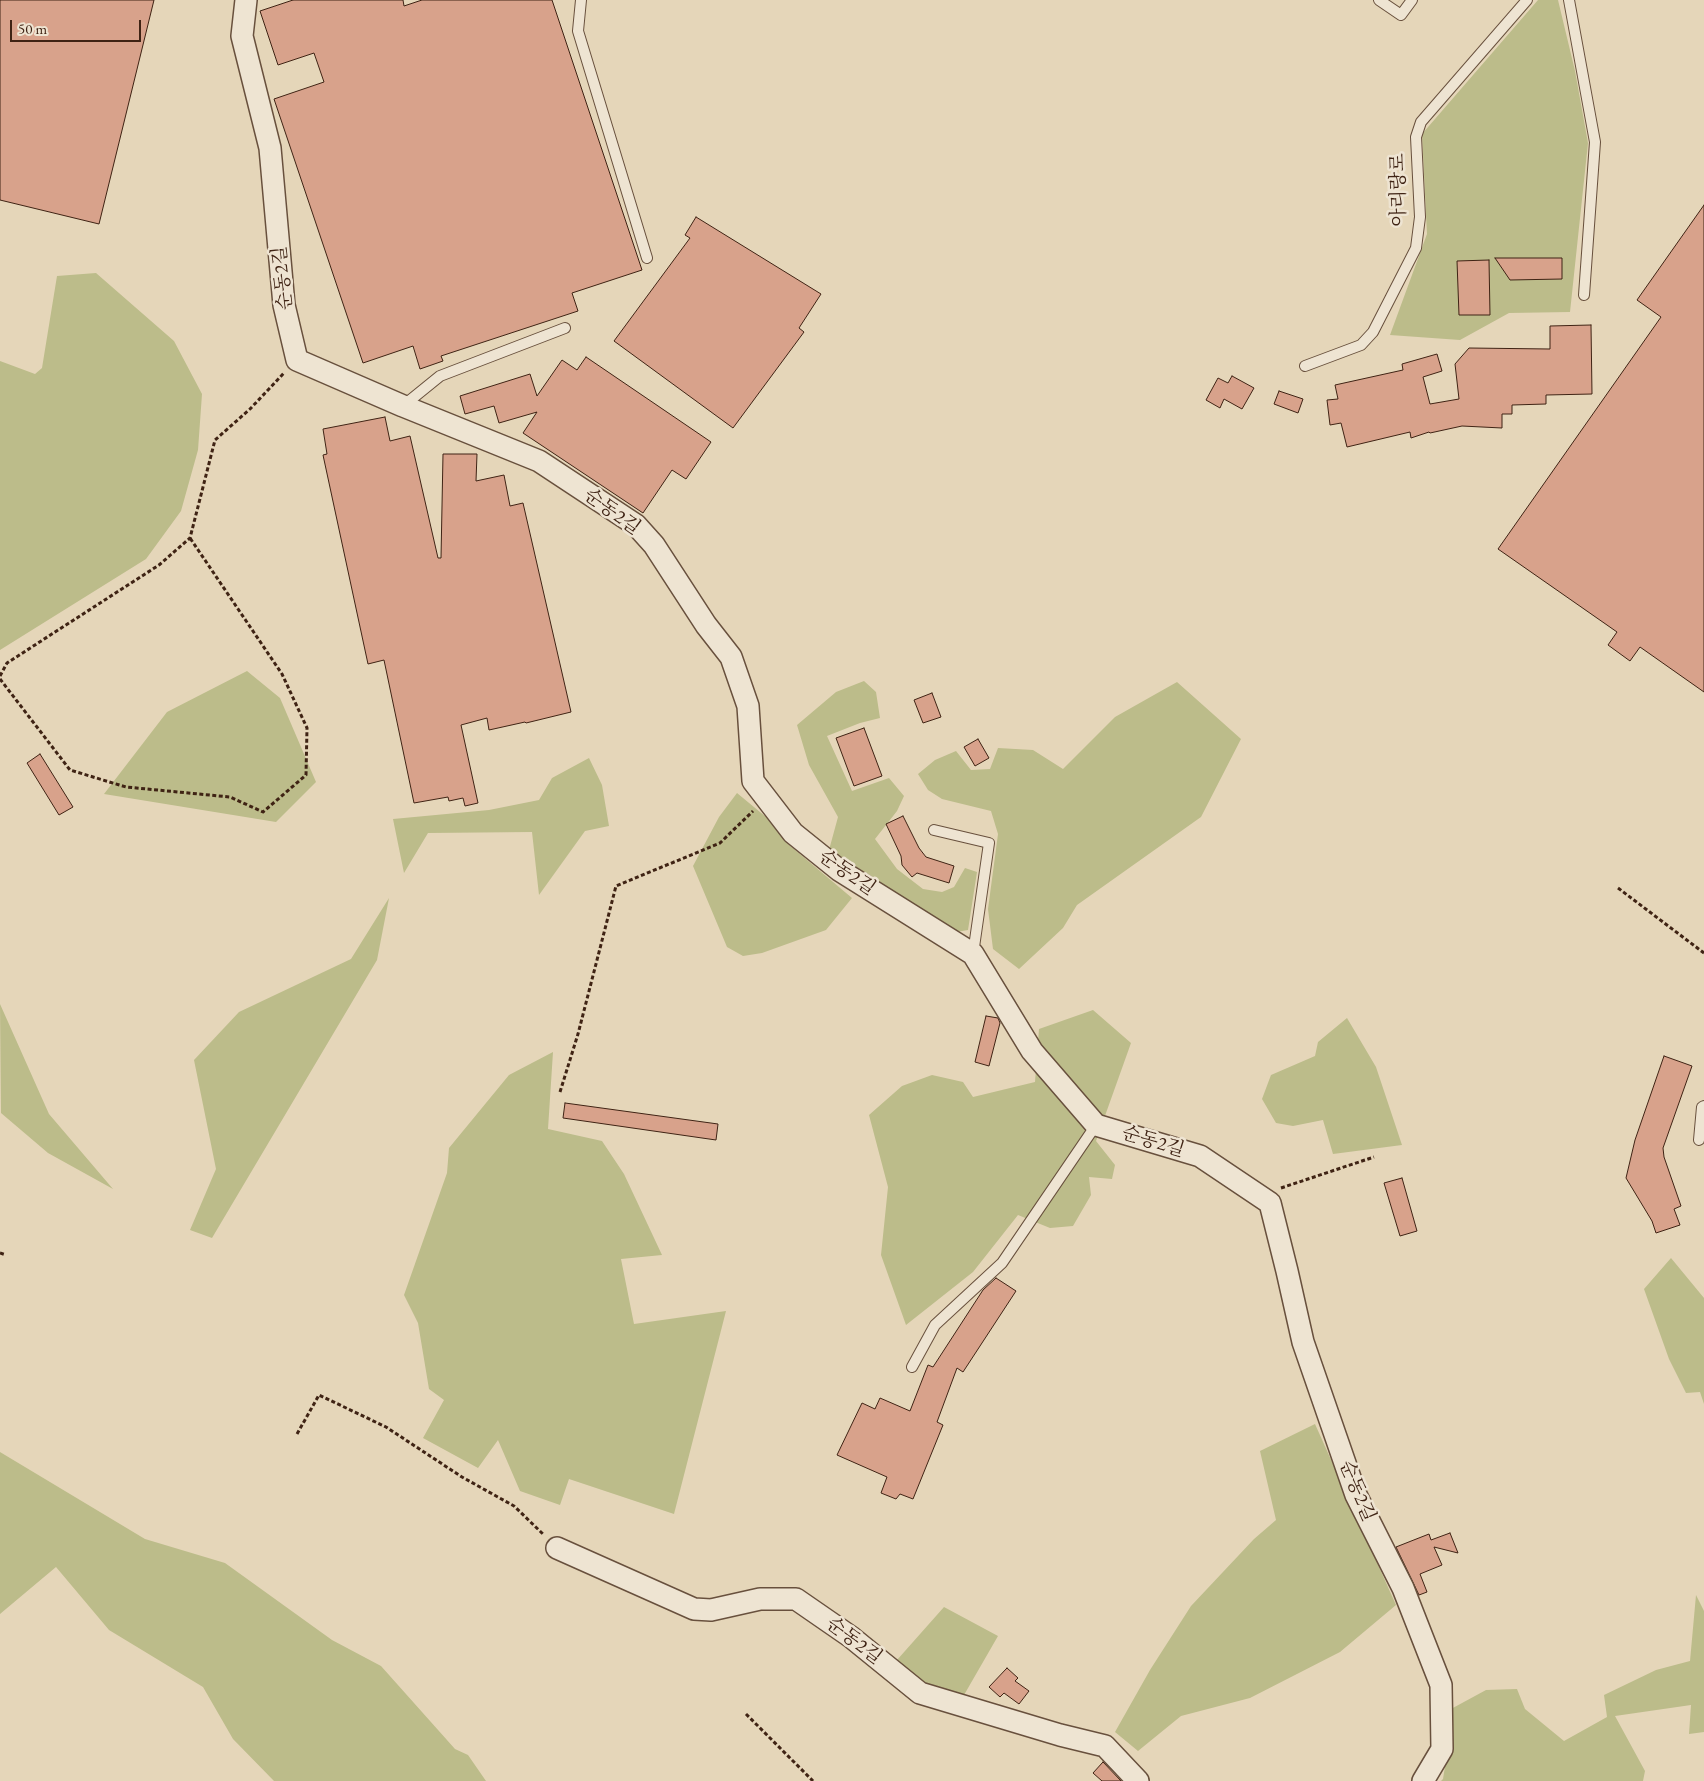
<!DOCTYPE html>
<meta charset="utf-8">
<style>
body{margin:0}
#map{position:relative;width:1704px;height:1781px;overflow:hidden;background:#e5d6b9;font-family:"EB Garamond",serif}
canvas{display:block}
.scale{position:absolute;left:10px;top:20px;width:131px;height:22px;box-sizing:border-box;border:2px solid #3f2314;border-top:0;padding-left:6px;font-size:15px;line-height:18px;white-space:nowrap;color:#3f2314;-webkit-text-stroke:4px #eee4d2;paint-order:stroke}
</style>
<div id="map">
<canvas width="1704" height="1781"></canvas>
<div class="scale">50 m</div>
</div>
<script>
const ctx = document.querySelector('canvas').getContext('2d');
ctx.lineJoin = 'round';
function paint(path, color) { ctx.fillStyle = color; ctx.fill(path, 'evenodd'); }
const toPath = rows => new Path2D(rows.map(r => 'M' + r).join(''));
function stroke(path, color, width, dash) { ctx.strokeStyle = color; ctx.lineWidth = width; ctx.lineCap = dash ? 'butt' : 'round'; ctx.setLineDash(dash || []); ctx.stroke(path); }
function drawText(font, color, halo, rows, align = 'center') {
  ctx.font = font + ' "EB Garamond","Noto Serif KR",serif'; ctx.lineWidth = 5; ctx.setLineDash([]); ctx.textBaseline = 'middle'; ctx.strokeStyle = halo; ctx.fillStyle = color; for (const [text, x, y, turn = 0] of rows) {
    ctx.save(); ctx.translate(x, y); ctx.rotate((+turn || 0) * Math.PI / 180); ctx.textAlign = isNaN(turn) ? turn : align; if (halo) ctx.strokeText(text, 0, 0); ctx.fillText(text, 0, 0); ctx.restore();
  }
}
paint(toPath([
 [1538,0,1558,0,1575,71,1588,143,1570,312,1509,313,1460,340,1390,335,1427,234,1422,134],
 [96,273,174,341,202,394,198,450,181,511,146,559,0,650,0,361,35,374,42,368,57,276],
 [247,671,280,698,316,782,276,822,104,794,167,712],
 [864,681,876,692,880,718,860,723,827,736,852,791,889,778,904,796,897,811,875,839,897,869,923,889,942,892,954,887,965,868,977,872,968,930,956,932,859,874,829,850,838,817,809,765,797,725,836,692],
 [1177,682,1241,739,1201,817,1077,905,1063,928,1019,969,993,949,988,909,998,834,991,811,942,799,928,790,918,774,935,760,956,751,971,770,990,769,998,748,1033,750,1063,769,1115,717],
 [589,758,602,785,609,826,585,831,539,895,532,832,428,833,404,873,393,819,489,810,539,800,552,778],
 [737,793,766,817,788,844,852,898,826,930,762,953,743,956,727,947,693,866,719,817],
 [389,898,377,960,212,1238,190,1230,216,1169,194,1060,239,1012,351,959],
 [0,1004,49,1114,113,1189,48,1153,1,1113],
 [1093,1010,1131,1043,1096,1141,1115,1165,1112,1179,1089,1177,1091,1195,1073,1226,1050,1228,1018,1215,973,1272,906,1325,881,1255,888,1187,869,1115,902,1086,932,1075,963,1082,973,1097,1035,1082,1039,1029],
 [1347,1018,1376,1067,1402,1145,1333,1154,1323,1120,1293,1126,1276,1123,1262,1099,1271,1075,1315,1056,1318,1042],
 [553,1052,548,1129,602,1141,624,1174,662,1255,621,1259,634,1324,726,1311,674,1514,569,1479,560,1505,520,1491,498,1440,478,1468,423,1438,444,1400,429,1389,418,1323,404,1295,447,1173,449,1148,509,1075],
 [1671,1258,1704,1298,1704,1404,1700,1392,1686,1393,1669,1359,1644,1289],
 [1315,1424,1396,1605,1340,1652,1250,1698,1181,1716,1138,1751,1115,1732,1150,1670,1191,1606,1254,1539,1276,1520,1260,1451],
 [0,1452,145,1539,225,1563,332,1640,381,1666,455,1749,468,1755,486,1781,274,1781,233,1739,203,1687,109,1630,56,1567,0,1614],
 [1696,1595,1704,1611,1704,1732,1689,1734,1691,1705,1615,1716,1645,1771,1643,1781,1441,1781,1443,1779,1450,1736,1451,1709,1486,1690,1517,1689,1525,1709,1564,1741,1607,1717,1604,1695,1656,1670,1690,1661],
 [944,1607,998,1636,964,1695,932,1688,897,1660]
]), '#bcbc8a');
const building = toPath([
 [0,0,154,0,99,224,0,200,0,0],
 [293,0,403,0,404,6,422,0,552,0,642,270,572,293,578,311,441,356,443,361,420,369,413,346,363,363,274,99,324,82,314,53,278,65,260,11,293,0],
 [1704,205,1704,692,1640,647,1630,661,1608,645,1617,632,1498,549,1661,317,1637,300,1704,205],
 [696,217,821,294,799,328,804,332,733,428,614,341,690,238,685,235,696,217],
 [1495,258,1562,258,1562,279,1510,280,1495,258],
 [1489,260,1490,315,1459,315,1457,261,1489,260],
 [1591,325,1592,394,1546,395,1546,404,1512,405,1512,414,1502,414,1502,428,1462,426,1430,433,1429,432,1411,438,1410,432,1347,447,1341,423,1330,425,1327,400,1338,399,1335,385,1403,370,1402,364,1437,354,1442,371,1423,377,1430,404,1459,399,1455,364,1469,348,1550,349,1550,326,1591,325],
 [586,357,711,442,686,479,672,470,643,513,523,433,537,412,499,423,494,406,465,414,460,396,530,374,537,396,562,360,577,370,586,357],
 [1232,376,1254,388,1242,409,1224,399,1220,408,1206,400,1218,378,1228,383,1232,376],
 [1279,391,1303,399,1298,413,1274,404,1279,391],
 [385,417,390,441,410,436,438,558,441,558,443,454,477,454,476,481,504,475,510,506,523,503,571,712,526,723,525,722,489,730,487,718,461,725,478,803,465,806,463,798,449,801,448,797,414,803,384,660,368,664,323,455,327,454,323,429,385,417],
 [932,693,941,717,923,723,914,700,932,693],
 [864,728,882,776,854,786,836,738,864,728],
 [978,739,989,758,975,766,964,747,978,739],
 [40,754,73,807,59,815,27,763,40,754],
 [903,816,919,848,926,857,954,866,949,883,917,873,912,877,902,865,901,856,886,824,903,816],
 [986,1016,998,1018,1000,1023,989,1066,975,1062,986,1016],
 [1664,1056,1692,1066,1663,1148,1664,1157,1681,1206,1674,1209,1680,1225,1656,1233,1652,1221,1626,1178,1635,1140,1664,1056],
 [565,1103,718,1124,716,1140,563,1118,565,1103],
 [1402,1178,1417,1231,1400,1236,1384,1183,1402,1178],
 [996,1278,1016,1291,963,1372,957,1368,937,1422,943,1425,913,1499,900,1494,896,1499,881,1493,887,1477,837,1455,862,1403,875,1409,880,1398,910,1411,928,1365,933,1367,983,1290,996,1278],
 [1450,1533,1458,1553,1434,1547,1442,1565,1420,1574,1427,1592,1419,1595,1396,1547,1429,1534,1431,1540,1450,1533],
 [1007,1668,1018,1678,1015,1681,1029,1691,1019,1704,1004,1693,1000,1697,989,1687,1007,1668],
 [1103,1762,1121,1781,1102,1781,1093,1773,1103,1762]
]);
paint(building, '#d8a28b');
stroke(building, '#3f2314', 1);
const service = toPath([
 [581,0,578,31,647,258],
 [1379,0,1401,15,1412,0],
 [1569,0,1595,142,1584,295],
 [1305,366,1361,345,1373,332,1416,248,1420,217,1416,137,1421,122,1527,0],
 [403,406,440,376,565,328],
 [934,830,989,843,973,954],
 [1699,1140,1702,1107,1704,1106],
 [912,1367,935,1325,1002,1263,1096,1125]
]);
const minor = toPath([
 [246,0,242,36,270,148,284,305,297,360,403,406,539,461,636,525,654,545,706,625,731,657,748,706,753,781,793,833,839,870,973,954,1032,1051,1096,1125,1200,1156,1270,1203,1287,1271,1303,1342,1356,1495,1403,1588,1441,1685,1442,1749,1423,1781],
 [557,1548,694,1609,711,1610,760,1599,796,1599,851,1637,920,1693,1060,1735,1105,1746,1138,1781]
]);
stroke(service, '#68503d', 12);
stroke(minor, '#68503d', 24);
stroke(toPath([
 [0,676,7,663,159,565,190,538,215,440,250,409,284,373],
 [0,679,70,770,126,787,230,797,263,812,306,775,307,728,282,674,190,538],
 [1618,888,1704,953],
 [560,1092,578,1034,616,886,720,843,753,811],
 [1281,1188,1374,1157],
 [0,1253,6,1255],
 [297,1434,319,1395,386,1427,462,1477,514,1506,544,1535],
 [746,1714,813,1781]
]), '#3f2314', 3, [4, 2.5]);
stroke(service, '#eee4d2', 10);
stroke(minor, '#eee4d2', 21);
drawText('19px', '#3f2314', '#eee4d2', [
 ["아리랑로",1399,190,-91],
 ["순동2길",283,278,-96],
 ["순동2길",612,512,36],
 ["순동2길",847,873,35],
 ["순동2길",1153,1142,17],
 ["순동2길",1357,1491,67],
 ["순동2길",854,1641,37]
]);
</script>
